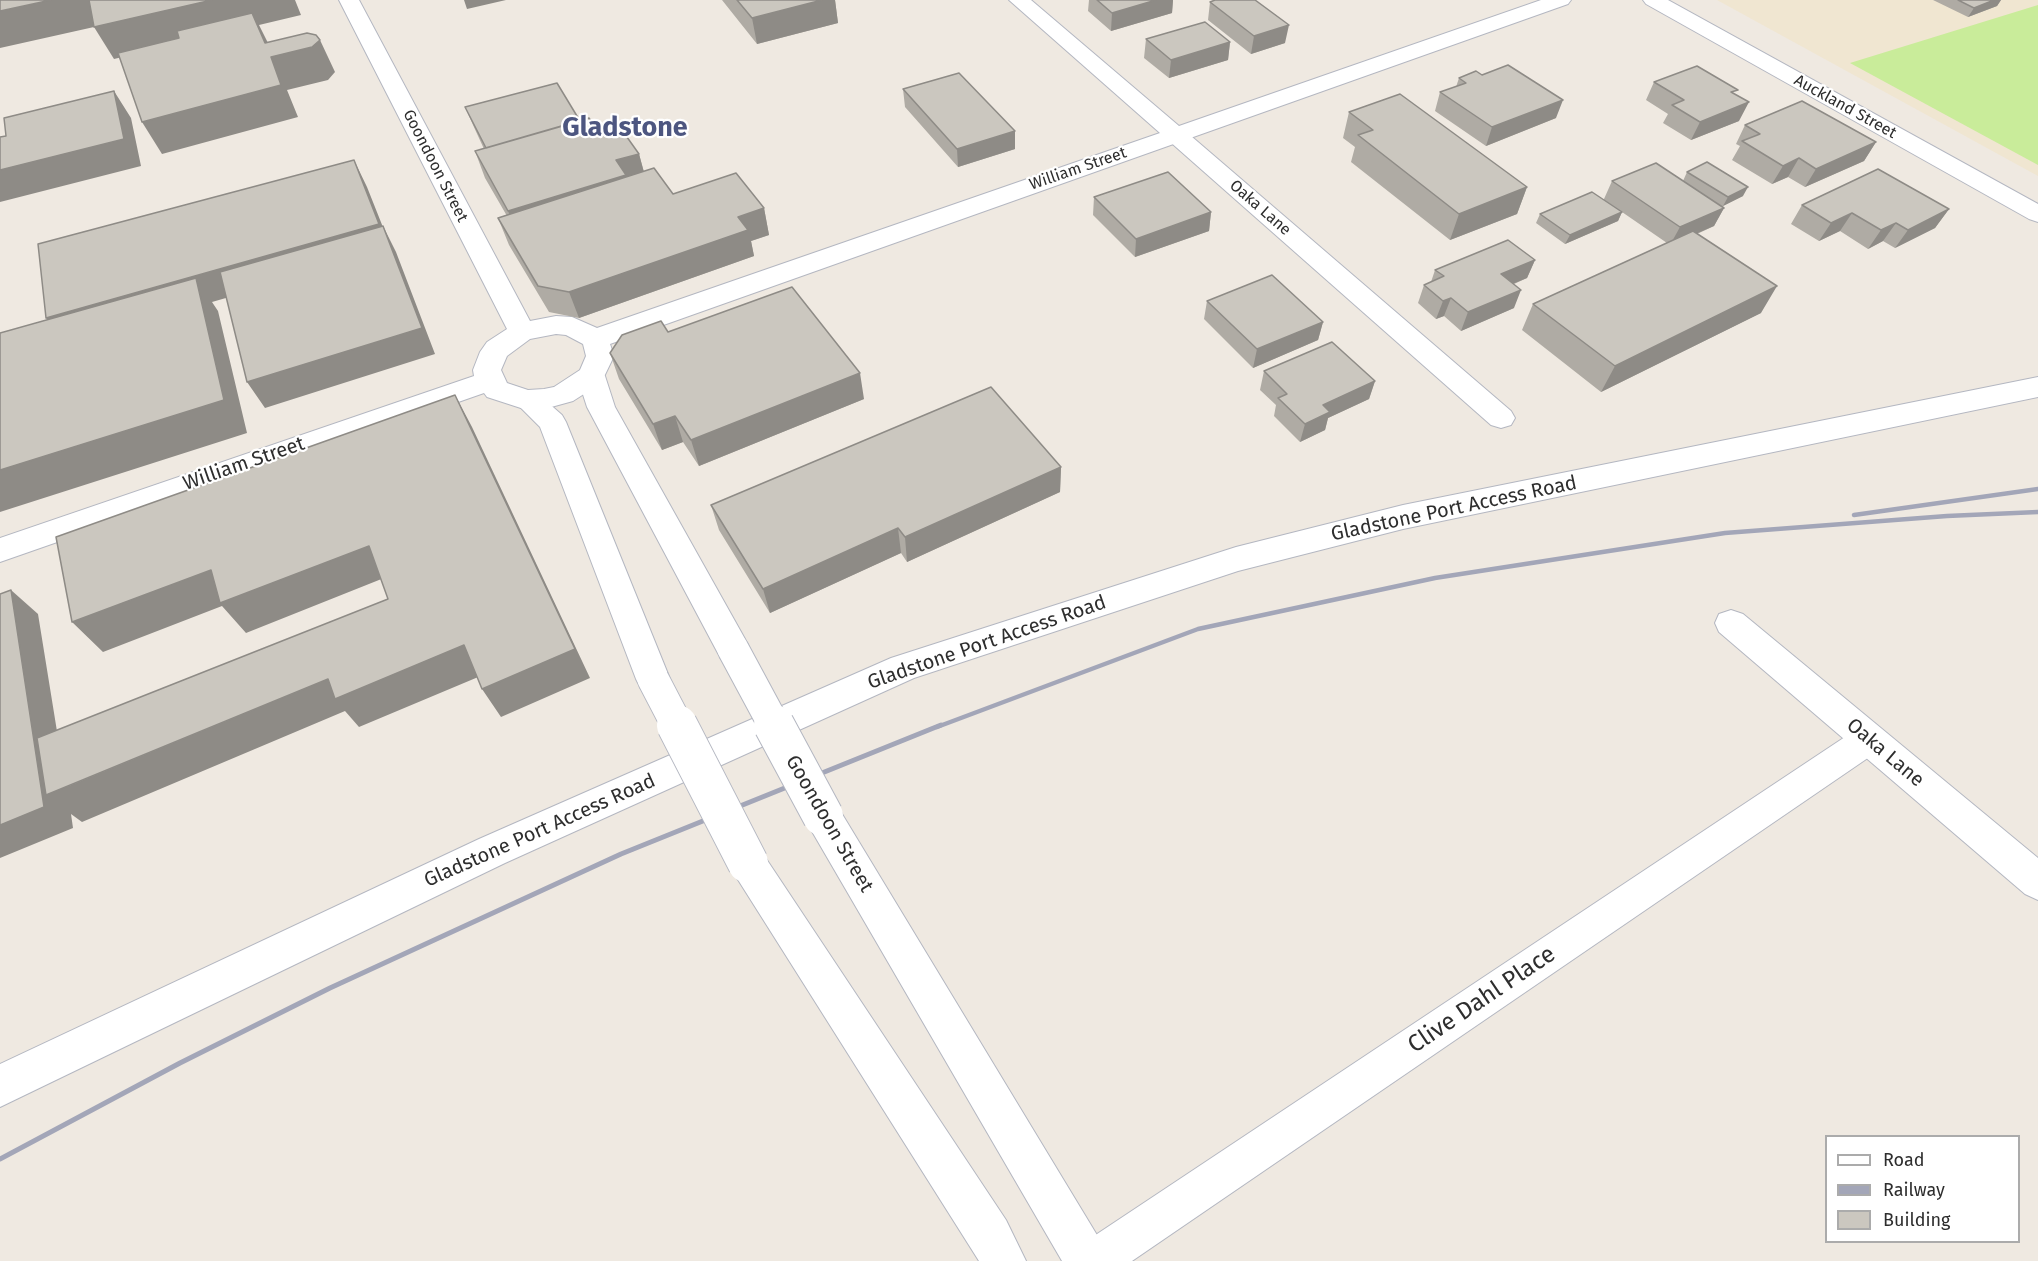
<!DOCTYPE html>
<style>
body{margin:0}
#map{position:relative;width:2038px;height:1261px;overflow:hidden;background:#efe9e1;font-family:"Fira Sans",sans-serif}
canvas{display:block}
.legend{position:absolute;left:1825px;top:1135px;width:195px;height:108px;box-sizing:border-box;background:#fff;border:2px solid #ababab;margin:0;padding:8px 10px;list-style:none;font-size:18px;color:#2e2e2e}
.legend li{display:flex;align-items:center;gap:12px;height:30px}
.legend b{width:30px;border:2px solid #ababab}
</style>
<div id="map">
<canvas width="2038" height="1261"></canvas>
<ul class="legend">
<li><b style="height:8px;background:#fff"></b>Road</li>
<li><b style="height:8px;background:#a3a6b8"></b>Railway</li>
<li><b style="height:16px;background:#cbc7bf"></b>Building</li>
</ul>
</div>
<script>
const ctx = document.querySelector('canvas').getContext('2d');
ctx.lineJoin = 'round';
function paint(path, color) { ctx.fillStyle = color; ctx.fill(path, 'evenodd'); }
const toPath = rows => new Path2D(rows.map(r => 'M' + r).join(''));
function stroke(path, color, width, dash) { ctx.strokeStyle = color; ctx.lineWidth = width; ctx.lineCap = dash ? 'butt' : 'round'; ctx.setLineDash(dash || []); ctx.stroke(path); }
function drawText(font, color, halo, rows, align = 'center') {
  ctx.font = font + ' "Fira Sans",sans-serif'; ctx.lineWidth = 4.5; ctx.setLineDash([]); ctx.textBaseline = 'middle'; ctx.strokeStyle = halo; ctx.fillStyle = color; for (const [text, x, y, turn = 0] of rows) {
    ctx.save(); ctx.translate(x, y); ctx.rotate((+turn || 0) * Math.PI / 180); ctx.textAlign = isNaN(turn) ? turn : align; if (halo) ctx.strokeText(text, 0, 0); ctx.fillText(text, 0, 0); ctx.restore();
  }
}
paint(toPath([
 [1717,0,2038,0,2038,176]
]), '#f0e6d1');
paint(toPath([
 [2038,5,2038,165,1850,63]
]), '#c9ec9a');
const lane = toPath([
 [1176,128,1184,130,1511,411,1515,418,1511,425,1501,428,1491,425,1168,140,1165,135,1168,130,1176,128],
 [1869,725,1881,729,1886,739,1881,749,1132,1261,1072,1261,1079,1246,1857,729,1869,725]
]);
const street = toPath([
 [339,0,359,0,530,321,556,316,572,317,597,328,1160,133,1009,0,1031,0,1179,126,1541,0,1571,0,1568,4,610,344,614,356,601,383,573,401,544,409,527,410,487,397,484,393,0,562,0,538,474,376,473,370,480,352,487,342,507,329,339,0],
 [556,334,566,335,583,344,586,356,580,370,554,387,544,389,528,390,507,383,501,370,507,356,530,339,556,334],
 [1731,610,1743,614,2038,858,2038,900,2025,894,1719,632,1715,623,1719,614,1731,610]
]);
const secondary = toPath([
 [1643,0,1668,0,2038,204,2038,222,2029,219,1646,4,1643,0],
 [591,366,601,369,605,376,615,407,745,639,750,649,745,659,733,663,721,659,587,407,577,376,581,369,591,366],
 [2038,377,2038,397,1403,529,1238,571,914,678,505,863,0,1107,0,1064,479,839,891,658,1236,547,1403,505,2038,377],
 [527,390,537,393,562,415,566,422,670,679,665,689,653,693,641,689,636,679,540,427,513,400,517,393,527,390],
 [823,800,836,804,1103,1245,1110,1261,1062,1261,810,828,805,816,810,804,823,800],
 [748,846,761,851,1006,1220,1026,1261,979,1261,735,875,729,863,735,851,748,846]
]);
stroke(lane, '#b4b7c1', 2);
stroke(street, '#b4b7c1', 2);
stroke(secondary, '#b4b7c1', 2);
paint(lane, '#fff');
paint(street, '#fff');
paint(secondary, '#fff');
stroke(toPath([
 [1854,515,2038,489],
 [937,727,1198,629,1435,578,1725,533,1947,516,2038,512]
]), '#a3a6b8', 4.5);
stroke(toPath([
 [0,1159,180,1063,330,988,621,854,941,725]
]), '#a3a6b8', 5);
const secondaryBridgeFar1 = toPath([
 [733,649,775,727],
 [653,679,678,727]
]);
const secondaryBridge = toPath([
 [677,725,748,863],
 [774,725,823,816]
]);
stroke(secondaryBridgeFar1, '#b4b7c1', 33, []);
stroke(secondaryBridge, '#b4b7c1', 42, []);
stroke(secondaryBridgeFar1, '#fff', 31);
stroke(secondaryBridge, '#fff', 40);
paint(toPath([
 [722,0,835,0,838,23,757,44],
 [1089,0,1173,0,1172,13,1111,31,1088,11],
 [1933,0,2001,0,1997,6,1968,17],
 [1210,2,1285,43,1251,54,1208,20],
 [1146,39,1230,42,1228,60,1169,78,1144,58],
 [1459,78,1556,118,1486,146,1435,111,1440,92,1456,87],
 [1654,82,1736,95,1739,121,1691,140,1663,123,1668,114,1646,100],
 [903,89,1015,149,958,167,905,107],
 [465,107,580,121,639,154,644,172,673,194,764,208,769,235,751,241,754,256,579,318,549,312,509,245,498,218,507,216,485,178,475,151,484,149,473,125],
 [1349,112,1527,187,1517,214,1450,240,1351,162,1355,147,1343,138],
 [1745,125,1876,142,1864,161,1805,187,1788,177,1772,184,1732,160,1740,146,1736,144],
 [1687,172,1743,196,1723,206,1724,208,1714,226,1697,234,1761,313,1601,392,1522,330,1533,304,1667,243,1622,212,1618,221,1565,244,1536,223,1540,214,1604,199,1612,181,1683,181],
 [1094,197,1211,212,1209,231,1135,257,1093,215],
 [1802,205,1949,209,1935,228,1895,248,1883,241,1868,249,1840,231,1819,241,1791,224],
 [1535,260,1527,278,1514,284,1514,308,1461,331,1444,316,1436,319,1418,303,1424,285,1431,282,1435,270],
 [1207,301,1323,322,1318,340,1253,368,1204,319],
 [668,332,864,399,699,466,683,442,662,450,619,379,610,353],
 [1264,371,1375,381,1369,399,1328,418,1325,430,1300,442,1274,416,1276,405,1260,390],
 [1061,467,1060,492,907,562,901,553,770,613,719,530,711,505]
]), '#afaba4');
paint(toPath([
 [51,0,295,0,301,15,259,25,269,45,320,40,335,72,328,80,287,90,298,117,162,154,142,122,265,43,257,25,114,59,94,27,0,48,0,11],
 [464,0,506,0,467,9],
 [822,0,835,0,838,23,757,44,752,18],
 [1156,0,1173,0,1172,13,1111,31,1112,13],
 [1994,0,2001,0,1997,6,1968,17,1974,8],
 [1289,25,1285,43,1251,54,1254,36],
 [1230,42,1228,60,1169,78,1171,60],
 [114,91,131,118,141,166,0,202,0,170],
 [1563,100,1556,118,1486,146,1492,127],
 [1749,102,1739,121,1691,140,1700,122],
 [1015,131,1015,149,958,167,957,149],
 [1876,142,1864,161,1805,187,1816,169],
 [639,154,646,180,519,237,508,211,616,160],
 [1799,158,1788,177,1772,184,1783,166],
 [354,160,367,187,392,250,212,302,218,311,247,433,0,512,0,470,67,344,46,318],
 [1527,187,1517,214,1450,240,1459,214],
 [1748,187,1743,196,1723,206,1728,197],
 [764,208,769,235,751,241,754,256,579,318,569,292,738,217],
 [1724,208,1714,226,1670,245,1680,227],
 [1949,209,1935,228,1895,248,1908,230],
 [1211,212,1209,231,1135,257,1136,239],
 [1622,212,1618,221,1565,244,1570,235],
 [1852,213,1840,231,1819,241,1831,223],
 [1896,223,1883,241,1868,249,1881,230],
 [383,226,396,252,435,354,265,408,247,382],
 [1535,260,1527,278,1493,292,1501,274],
 [1777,286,1761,313,1601,392,1615,366],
 [1521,290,1514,308,1461,331,1468,312],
 [1451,298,1444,316,1436,319,1443,301],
 [1323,322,1318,340,1253,368,1257,349],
 [860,373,864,399,699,466,691,440],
 [1375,381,1369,399,1328,418,1325,430,1300,442,1305,424,1323,405],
 [455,395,472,427,590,678,501,717,482,689],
 [675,416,683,442,662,450,653,424],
 [1061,467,1060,492,907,562,905,537],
 [898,528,901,553,770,613,763,589],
 [369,546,389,576,246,633,222,606,103,652,72,622,211,570],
 [11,590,38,614,66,787,328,679,464,645,483,675,359,727,345,711,82,822,71,814,73,828,0,858,0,825]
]), '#8e8b86');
const building = toPath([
 [0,0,51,0,0,11,0,0],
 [89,0,212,0,94,27,89,0],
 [737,0,822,0,752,18,737,0],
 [1097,0,1156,0,1112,13,1097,0],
 [1215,0,1255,0,1289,25,1254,36,1210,2,1215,0],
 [1958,0,1994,0,1974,8,1958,0],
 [252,13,265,43,307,33,316,35,320,40,312,47,271,57,281,85,142,122,118,53,179,38,177,31,252,13],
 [1205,22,1230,42,1171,60,1146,39,1205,22],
 [1508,65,1563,100,1492,127,1440,92,1466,83,1459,78,1476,71,1482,75,1508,65],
 [1697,66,1738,90,1731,92,1749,102,1700,122,1672,105,1684,100,1654,82,1697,66],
 [959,73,1015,131,957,149,903,89,959,73],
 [557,83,580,121,486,148,465,107,557,83],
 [114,91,124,139,0,170,0,137,6,136,4,118,114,91],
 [1400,94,1527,187,1459,214,1358,135,1373,130,1349,112,1400,94],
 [1802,101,1876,142,1816,169,1799,158,1783,166,1742,141,1760,134,1745,125,1802,101],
 [589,118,596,129,617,123,639,154,616,160,626,175,508,211,475,151,589,118],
 [354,160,379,224,46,318,38,244,354,160],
 [1707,162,1748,187,1728,197,1687,172,1707,162],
 [1656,163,1724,208,1680,227,1612,181,1656,163],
 [654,168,673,194,736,173,764,208,738,217,748,230,569,292,538,286,498,218,654,168],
 [1878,169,1949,209,1908,230,1896,223,1881,230,1852,213,1831,223,1802,205,1878,169],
 [1168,172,1211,212,1136,239,1094,197,1168,172],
 [1592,192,1622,212,1570,235,1540,214,1592,192],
 [383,226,422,328,247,382,220,272,383,226],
 [1693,231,1777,286,1615,366,1533,304,1693,231],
 [1508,240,1535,260,1501,274,1521,290,1468,312,1451,298,1443,301,1424,285,1444,276,1435,270,1508,240],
 [1272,275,1323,322,1257,349,1207,301,1272,275],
 [196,278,224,400,0,470,0,333,196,278],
 [792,287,860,373,691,440,675,416,653,424,610,353,622,335,661,321,668,332,792,287],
 [1332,342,1375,381,1323,405,1330,412,1305,424,1278,398,1287,394,1264,371,1332,342],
 [991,387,1061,467,905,537,898,528,763,589,711,505,991,387],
 [455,395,575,649,482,689,464,645,335,699,328,679,46,795,37,738,388,599,369,546,220,603,211,570,72,622,56,537,455,395],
 [11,590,44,807,0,825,0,594,11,590]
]);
paint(building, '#cbc7bf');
stroke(building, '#8e8b86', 1.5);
drawText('16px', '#2e2e2e', '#fff', [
 ["Auckland Street",1845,107,29],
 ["Goondoon Street",435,166,63],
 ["William Street",1078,169,-19],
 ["Oaka Lane",1260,208,41]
]);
drawText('20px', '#2e2e2e', '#fff', [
 ["William Street",244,464,-19],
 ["Gladstone Port Access Road",1454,509,-12],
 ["Gladstone Port Access Road",987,643,-19],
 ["Oaka Lane",1885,753,40],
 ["Goondoon Street",829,824,60],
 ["Gladstone Port Access Road",540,831,-24]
]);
drawText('24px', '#2e2e2e', '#fff', [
 ["Clive Dahl Place",1482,1000,-34]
]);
drawText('bold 27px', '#4d5680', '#fff', [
 ["Gladstone",625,128]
]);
</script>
